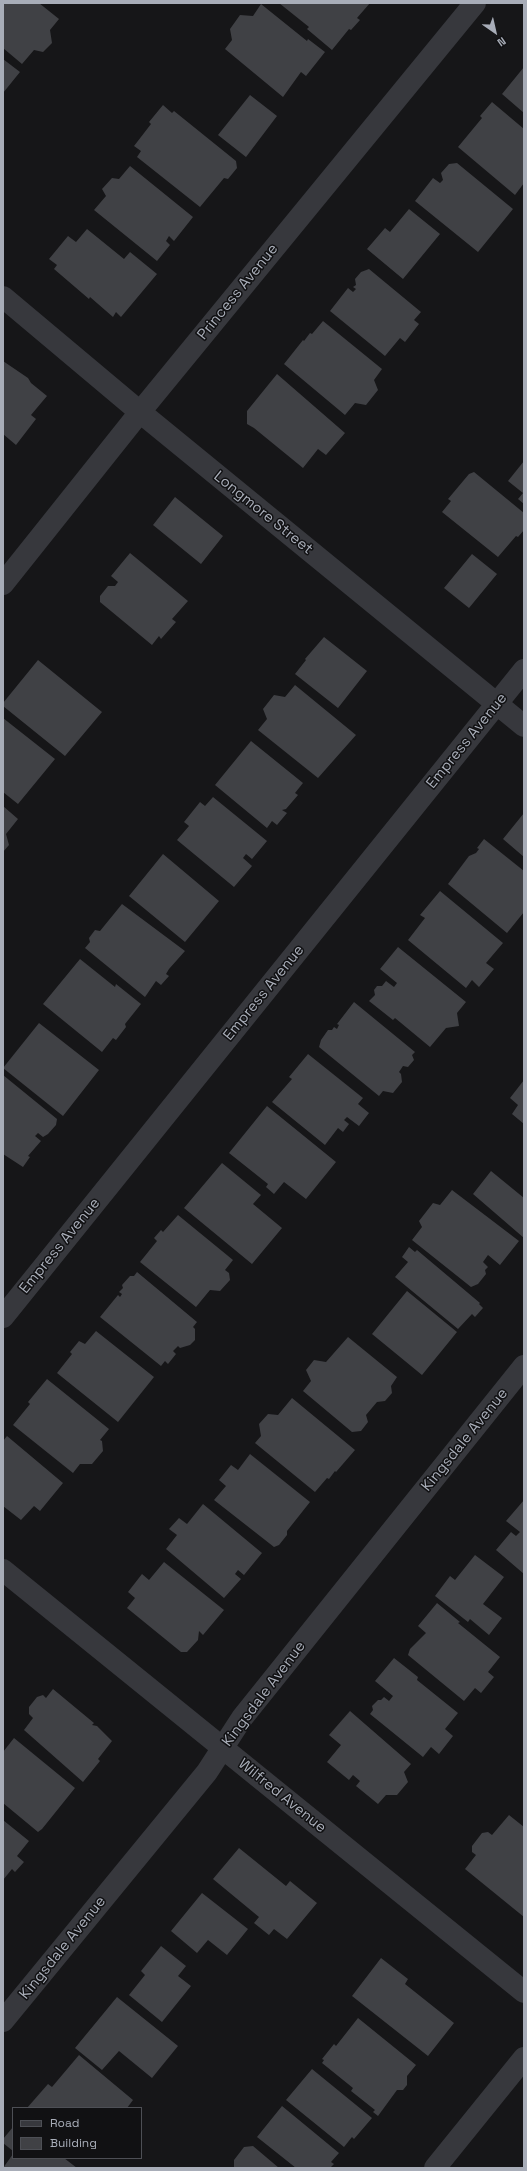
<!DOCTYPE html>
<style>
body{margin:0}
#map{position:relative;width:527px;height:2171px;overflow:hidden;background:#161618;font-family:"Space Grotesk",sans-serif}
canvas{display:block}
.frame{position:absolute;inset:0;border:4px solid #a8adb8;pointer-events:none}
.legend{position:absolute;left:12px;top:2107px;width:130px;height:52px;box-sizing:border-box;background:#111113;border:1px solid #4d4f55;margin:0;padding:5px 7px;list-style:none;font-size:12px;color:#a8adb8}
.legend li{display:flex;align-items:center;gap:8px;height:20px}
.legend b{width:20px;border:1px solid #4d4f55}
.north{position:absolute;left:475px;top:12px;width:40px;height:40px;-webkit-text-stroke:3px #111113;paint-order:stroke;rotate:146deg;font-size:11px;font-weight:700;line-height:16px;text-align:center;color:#a8adb8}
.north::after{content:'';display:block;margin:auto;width:14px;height:18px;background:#a8adb8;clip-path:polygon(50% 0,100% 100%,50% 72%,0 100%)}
</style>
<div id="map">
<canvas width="527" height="2171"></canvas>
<div class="frame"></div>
<ul class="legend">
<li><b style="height:5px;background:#37383d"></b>Road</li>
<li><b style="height:11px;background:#404145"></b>Building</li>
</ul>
<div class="north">N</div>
</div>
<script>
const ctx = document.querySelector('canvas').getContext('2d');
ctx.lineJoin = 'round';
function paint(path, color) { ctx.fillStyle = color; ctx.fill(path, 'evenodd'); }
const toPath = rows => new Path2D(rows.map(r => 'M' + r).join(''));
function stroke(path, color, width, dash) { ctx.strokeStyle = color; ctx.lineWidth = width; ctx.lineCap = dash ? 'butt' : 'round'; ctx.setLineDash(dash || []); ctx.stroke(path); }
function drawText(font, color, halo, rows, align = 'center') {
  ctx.font = font + ' "Space Grotesk",sans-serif'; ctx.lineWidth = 3; ctx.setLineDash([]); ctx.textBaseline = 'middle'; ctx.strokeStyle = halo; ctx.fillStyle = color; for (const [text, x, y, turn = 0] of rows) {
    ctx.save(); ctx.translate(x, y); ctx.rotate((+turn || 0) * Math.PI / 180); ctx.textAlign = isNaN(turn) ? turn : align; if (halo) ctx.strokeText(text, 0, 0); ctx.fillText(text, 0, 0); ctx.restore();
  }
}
paint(toPath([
 [3,3,39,3,59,19,50,30,52,43,43,52,34,50,22,64,3,48],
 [279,3,370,3,357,18,360,20,351,30,349,29,332,50,307,29,309,27],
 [261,4,307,41,308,39,325,52,306,76,301,72,283,97,225,49,232,40,230,29,240,15,253,16],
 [3,59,20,72,3,93],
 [524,67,524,113,502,94],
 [250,95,277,116,246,157,218,135],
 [492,102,524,129,524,183,515,195,458,147,482,118,480,116],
 [163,105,172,113,174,111,236,161,237,168,228,179,224,178,200,207,137,157,141,151,134,146,151,124,149,122],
 [457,163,513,209,478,252,415,201,433,178,440,183,443,180,441,173,449,164],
 [130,166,193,217,174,241,169,236,166,241,170,245,157,261,94,210,106,196,102,189,112,178,119,179],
 [409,209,440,234,403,279,367,249,385,228,390,232],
 [87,229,124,259,130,252,157,274,121,317,116,312,113,317,90,297,89,299,54,269,57,265,49,259,68,236,76,242],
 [369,269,421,312,414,320,419,324,405,342,400,338,385,356,330,311,348,288,353,292,356,289,353,287,356,285,355,279,361,272],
 [323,321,382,369,374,380,378,390,366,405,355,403,345,415,284,364,303,340,304,341,310,333,312,334],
 [3,361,28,378,31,383,47,396,31,415,36,419,16,445,3,434],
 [277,374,345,433,326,455,318,449,303,468,254,428,247,424,247,411],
 [524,461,524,504,518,499,523,493,508,481],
 [474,472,524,513,524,530,518,537,516,536,498,557,442,512,451,501,448,499,469,474],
 [175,497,223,536,201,564,153,525],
 [130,553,188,601,172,619,176,622,161,639,159,636,152,645,100,602,100,596,108,586,115,586,118,582,111,576],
 [472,554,497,574,469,608,444,588],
 [324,637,367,671,338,708,295,674,306,660,305,659],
 [38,660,102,712,65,756,3,706,3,703],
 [295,685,356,735,318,778,258,730,267,719,263,709,274,695,285,697],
 [3,718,55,759,18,804,3,792],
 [251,741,303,783,295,793,298,795,286,809,282,810,287,813,277,825,272,821,267,828,215,785],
 [213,797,267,841,252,859,246,854,243,858,252,866,234,887,177,840,189,826,184,822,200,802,205,806],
 [3,806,18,819,6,834,9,845,3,852],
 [524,813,524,857,503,839],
 [484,839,524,871,524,912,507,933,448,884,469,856,476,853,479,849,477,848],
 [163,854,219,901,185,942,129,896],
 [440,891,503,943,486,963,494,969,479,987,472,980,466,988,408,940,425,918,420,915],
 [122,904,185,951,169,969,166,974,169,976,161,985,156,981,145,997,85,948,90,942,89,938,95,930,100,931],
 [398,947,466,1002,457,1013,459,1026,446,1028,430,1047,395,1018,393,1020,369,1001,375,995,374,990,377,986,382,986,386,981,394,987,397,983,380,969],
 [80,959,115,987,116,984,141,1004,125,1024,126,1027,116,1040,113,1038,102,1052,43,1004],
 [354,1002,415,1052,412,1055,414,1060,408,1067,403,1066,399,1072,401,1074,402,1082,393,1093,383,1091,379,1096,319,1047,321,1040,328,1030,332,1030,334,1027,337,1029,339,1025,337,1024],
 [39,1023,99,1070,63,1116,3,1068],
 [308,1054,363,1098,358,1104,369,1113,359,1126,347,1117,344,1120,349,1124,343,1132,338,1128,325,1145,272,1102,292,1079,289,1077],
 [3,1075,57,1119,56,1125,48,1134,43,1137,38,1133,35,1136,41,1141,28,1156,30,1157,23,1167,3,1154],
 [524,1080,524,1124,512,1114,518,1105,510,1098],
 [267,1106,336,1162,306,1199,284,1182,274,1194,266,1187,268,1184,229,1153],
 [222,1163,261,1195,253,1204,282,1228,252,1264,184,1208],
 [491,1171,524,1198,524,1238,473,1194],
 [452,1190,519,1241,500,1265,488,1255,483,1262,488,1267,485,1270,486,1274,478,1284,471,1287,412,1240,422,1227,419,1221,433,1203,440,1205],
 [178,1215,233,1260,225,1270,229,1273,230,1280,220,1291,210,1290,196,1307,140,1262,157,1241,154,1238,161,1230,163,1232],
 [409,1247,415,1252,417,1250,480,1303,479,1304,483,1308,475,1317,472,1314,458,1329,395,1277,408,1262,402,1257],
 [137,1272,197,1322,193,1327,195,1329,195,1340,190,1345,180,1348,178,1346,173,1351,176,1354,168,1364,165,1361,161,1366,100,1317,118,1295,120,1297,122,1294,119,1292,123,1288,122,1285,130,1276,134,1276],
 [407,1291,457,1332,422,1375,372,1334],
 [96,1331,154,1377,118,1422,57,1373,72,1354,70,1352,79,1341,85,1344],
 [348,1337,397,1377,391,1386,392,1393,385,1401,377,1402,366,1415,368,1422,361,1431,352,1432,303,1391,311,1381,306,1370,314,1360,326,1362],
 [47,1379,109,1429,100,1440,102,1441,103,1451,92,1464,80,1464,73,1473,13,1425,30,1404,28,1402],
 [292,1398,355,1450,336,1472,335,1471,329,1479,327,1478,315,1492,255,1443,261,1436,259,1424,268,1414,278,1415],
 [7,1436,63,1483,40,1511,34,1506,21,1520,3,1506,3,1441],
 [250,1454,310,1502,287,1531,287,1535,279,1545,274,1547,214,1500,226,1486,219,1480,231,1465,238,1470],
 [524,1500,524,1574,496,1550,511,1532,516,1536,520,1532,506,1521],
 [203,1504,262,1553,244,1575,238,1570,235,1574,241,1579,224,1598,166,1549,177,1535,169,1529,179,1518,187,1524],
 [475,1555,504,1577,483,1604,502,1618,489,1635,470,1619,468,1622,435,1596,450,1576,455,1580],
 [164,1562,224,1610,203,1635,199,1631,198,1640,187,1652,181,1652,127,1608,135,1598,128,1592,142,1574,149,1580],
 [437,1603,460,1622,458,1623,500,1657,488,1672,494,1677,481,1693,475,1688,464,1701,408,1655,410,1649,426,1633,418,1626],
 [394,1658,418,1677,417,1680,458,1713,445,1729,453,1736,439,1754,431,1747,423,1757,370,1714,373,1710,372,1706,378,1700,381,1700,384,1697,389,1701,393,1696,375,1681],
 [53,1689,94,1723,92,1725,97,1726,112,1741,98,1759,100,1761,83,1782,24,1730,33,1718,29,1714,29,1707,37,1697,43,1695,46,1698],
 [350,1711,411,1764,404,1772,408,1782,397,1795,386,1795,378,1804,356,1786,360,1781,353,1775,349,1780,327,1762,341,1745,329,1735],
 [14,1738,75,1788,42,1829,38,1832,3,1803,3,1752],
 [509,1815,524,1827,524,1917,465,1869,476,1855,472,1852,472,1846,482,1833,488,1832,492,1835],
 [3,1820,29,1841,17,1856,24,1862,15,1872,12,1869,3,1880],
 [239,1848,286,1886,290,1881,317,1903,287,1939,274,1929,269,1935,254,1923,259,1917,213,1879],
 [202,1893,248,1929,227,1955,208,1940,197,1953,171,1931],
 [161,1946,186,1966,178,1976,191,1986,162,2022,129,1995,145,1975,141,1971],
 [381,1958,408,1979,405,1984,454,2023,428,2056,352,1996],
 [117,1997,178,2046,152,2078,119,2051,102,2070,75,2048],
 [358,2018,416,2065,407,2076,407,2085,403,2090,397,2090,378,2116,373,2112,375,2110,351,2091,353,2088,322,2063,324,2060,322,2059,334,2044,336,2046],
 [79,2055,133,2100,127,2108,27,2108,48,2084,52,2087],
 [312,2069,372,2118,354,2139,352,2137,344,2147,286,2100],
 [282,2106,339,2153,331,2162,334,2164,330,2168,296,2168,257,2137],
 [13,2127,13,2151,3,2143,3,2139],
 [253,2146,279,2168,234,2168,234,2160,244,2147],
 [13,2154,13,2158,64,2158,77,2168,3,2168]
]), '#404145');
stroke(toPath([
 [3,297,140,412,524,726],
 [3,584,140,412,475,3],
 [3,1317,524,670],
 [3,1570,524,1992],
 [3,2021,207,1772,242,1718,524,1366],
 [435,2168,524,2058]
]), '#37383d', 22);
drawText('15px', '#a8adb8', '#111113', [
 ["Princess Avenue",238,292,-51],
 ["Longmore Street",263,513,39],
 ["Empress Avenue",467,741,-51],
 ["Empress Avenue",264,993,-51],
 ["Empress Avenue",60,1246,-51],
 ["Kingsdale Avenue",465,1440,-51],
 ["Kingsdale Avenue",264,1694,-53],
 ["Wilfred Avenue",282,1796,39],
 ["Kingsdale Avenue",63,1948,-51]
]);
</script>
